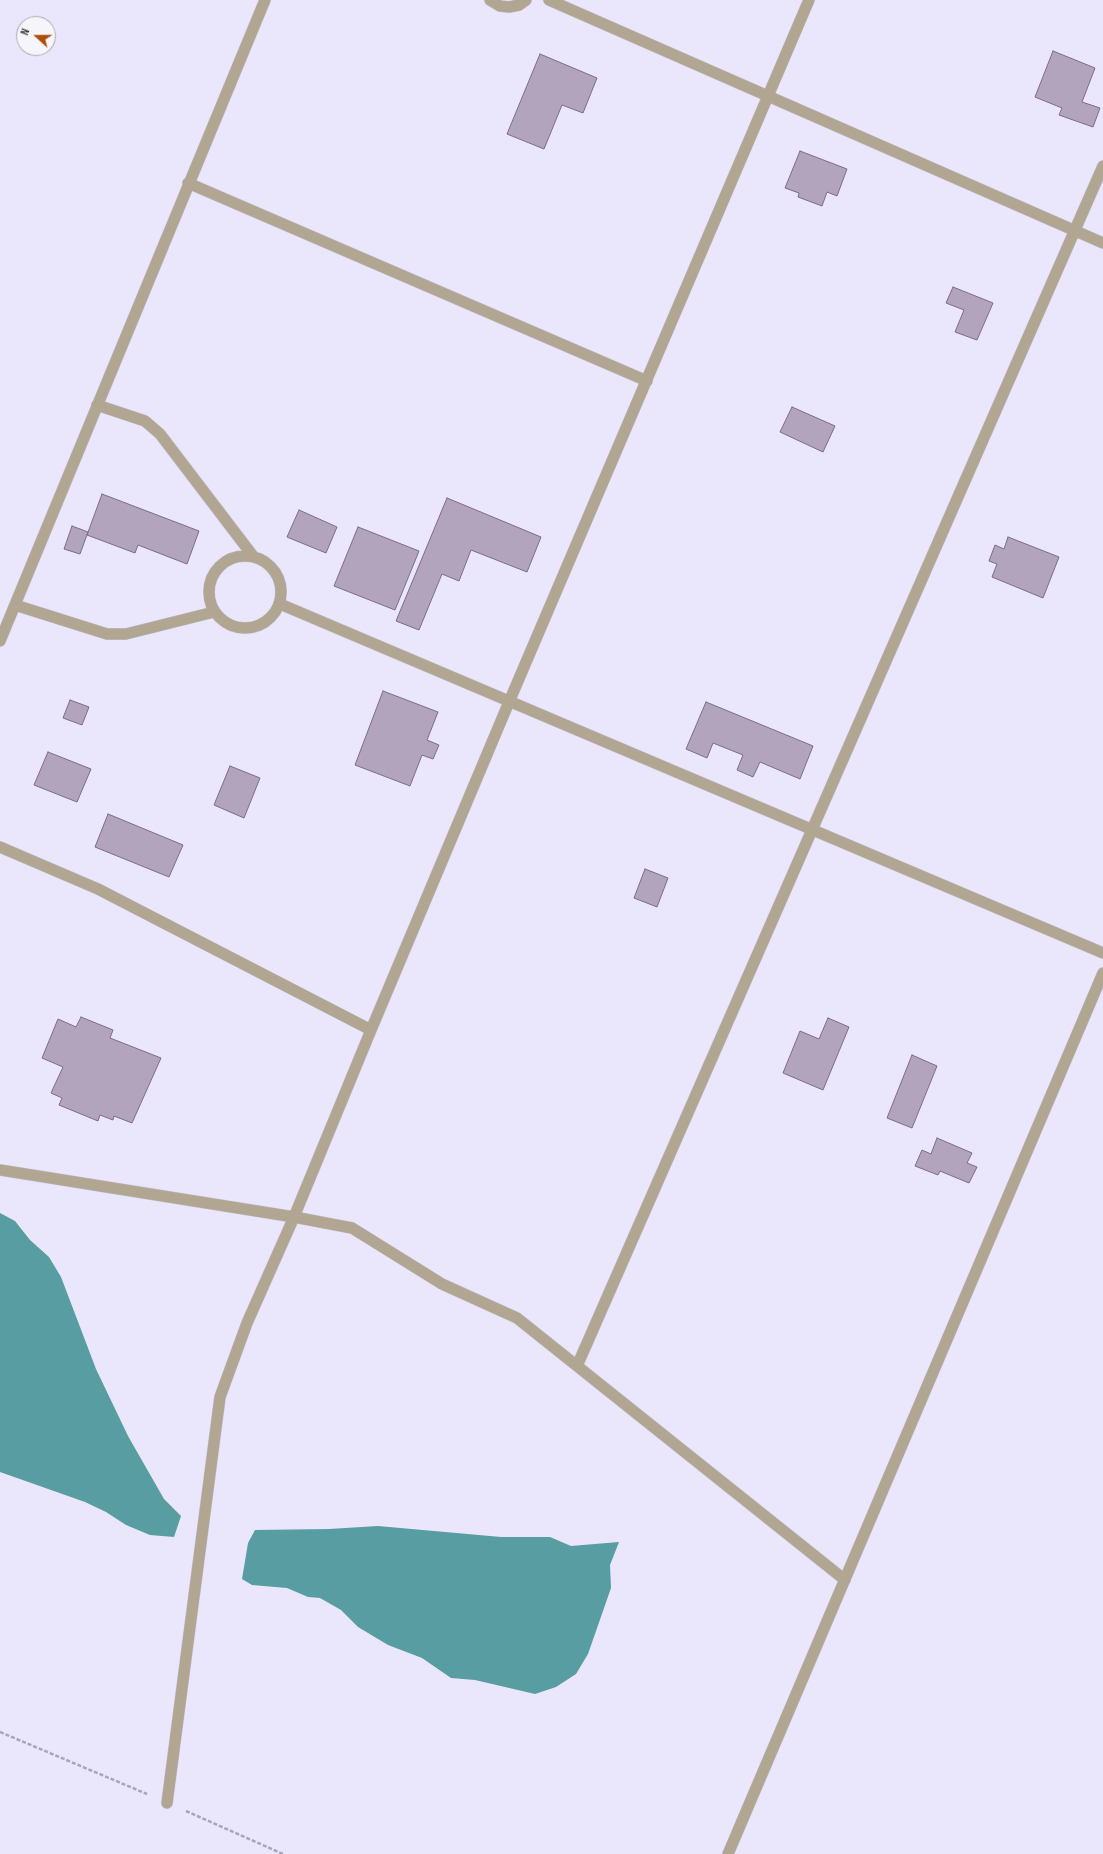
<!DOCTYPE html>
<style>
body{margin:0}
#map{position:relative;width:1103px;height:1854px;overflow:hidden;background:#eae6fc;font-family:"Sofia Sans Condensed",sans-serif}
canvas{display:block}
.north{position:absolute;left:16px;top:16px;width:40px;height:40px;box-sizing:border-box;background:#f6f5fb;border:1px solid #a9a7af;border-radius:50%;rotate:291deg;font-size:11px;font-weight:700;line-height:16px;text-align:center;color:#35333e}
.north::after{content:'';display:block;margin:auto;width:14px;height:18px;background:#af4f07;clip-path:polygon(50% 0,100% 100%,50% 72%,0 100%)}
</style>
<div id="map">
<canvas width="1103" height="1854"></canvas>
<div class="north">N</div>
</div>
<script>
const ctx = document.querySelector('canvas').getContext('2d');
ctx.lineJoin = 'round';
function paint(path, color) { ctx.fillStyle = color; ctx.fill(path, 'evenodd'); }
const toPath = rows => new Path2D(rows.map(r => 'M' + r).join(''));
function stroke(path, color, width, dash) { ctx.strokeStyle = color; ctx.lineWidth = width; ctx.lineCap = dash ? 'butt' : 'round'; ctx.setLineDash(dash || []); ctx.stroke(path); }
paint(toPath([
 [0,1213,15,1221,30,1240,49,1257,61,1277,96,1369,128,1436,164,1499,181,1516,174,1537,150,1535,126,1525,106,1512,85,1502,0,1472],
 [378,1526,501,1537,550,1537,571,1546,619,1542,610,1565,611,1588,588,1654,576,1674,556,1687,535,1694,475,1680,451,1678,422,1658,388,1645,358,1627,341,1610,320,1598,308,1597,287,1588,252,1585,242,1579,248,1543,255,1530,329,1529]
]), '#589da1');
const building = toPath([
 [1053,51,1095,68,1082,102,1100,108,1093,127,1059,115,1062,108,1035,97,1053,51],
 [540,54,597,78,583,113,562,105,544,149,507,134,540,54],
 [800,151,847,169,837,196,827,192,822,206,798,197,799,193,785,188,800,151],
 [953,287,993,303,977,340,955,332,964,310,946,303,953,287],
 [792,407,835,426,823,452,780,432,792,407],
 [102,494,199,531,187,564,138,545,135,553,87,535,102,494],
 [447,498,541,537,527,572,471,550,459,581,442,574,419,630,396,621,447,498],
 [299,510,337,527,326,553,287,537,299,510],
 [72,526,88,532,80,554,64,549,72,526],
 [358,527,419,551,395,610,334,586,358,527],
 [1008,537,1059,557,1043,598,992,577,997,564,989,561,995,545,1004,549,1008,537],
 [383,691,438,712,427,740,439,745,433,759,422,755,410,786,355,765,383,691],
 [70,700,89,707,82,725,63,718,70,700],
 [706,702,813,746,800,779,760,762,753,777,737,770,743,755,713,743,707,758,686,749,706,702],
 [48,752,91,769,77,802,34,785,48,752],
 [230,766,260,778,244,818,214,805,230,766],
 [108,814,183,845,169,877,95,847,108,814],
 [645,869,668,878,657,907,634,898,645,869],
 [81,1017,113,1030,110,1038,161,1058,132,1123,114,1116,113,1120,100,1115,98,1121,59,1105,62,1098,51,1093,63,1067,42,1058,58,1019,76,1027,81,1017],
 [828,1018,849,1027,823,1090,783,1073,800,1031,819,1039,828,1018],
 [912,1055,937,1066,912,1128,887,1118,912,1055],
 [937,1138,972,1153,967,1163,977,1167,969,1183,940,1171,938,1175,915,1166,922,1150,931,1154,937,1138]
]);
paint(building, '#b2a4bc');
stroke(building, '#7a6d84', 1);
const minor = toPath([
 [490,0,500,6,509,7,519,5,526,0],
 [549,0,1103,243],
 [188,183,647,381],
 [97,405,145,421,160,434,253,556],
 '209 592a36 36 0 1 1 72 0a36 36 0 1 1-72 0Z',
 [280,604,1103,953],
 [15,605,107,634,126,634,214,612],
 [0,641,265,0],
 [0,847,98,889,371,1030],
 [0,1170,294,1217,352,1228,442,1284,517,1318,845,1580],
 [577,1366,1103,166],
 [167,1803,220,1397,247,1323,294,1217,371,1030,509,702,809,0],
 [728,1854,1103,973]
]);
stroke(minor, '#c6c2d6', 12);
stroke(toPath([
 [0,1732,147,1794],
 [186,1811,283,1854]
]), '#a8a5b7', 2.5, [4, 2]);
stroke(minor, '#b0a691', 11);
</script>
